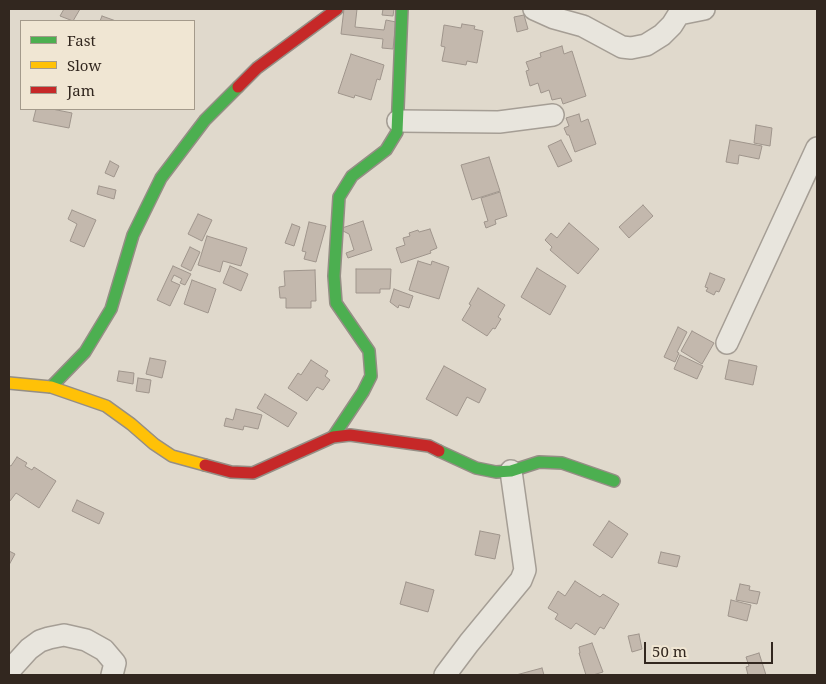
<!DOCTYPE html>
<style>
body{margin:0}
#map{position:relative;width:826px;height:684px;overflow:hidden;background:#e0d9cc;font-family:"Noto Serif",serif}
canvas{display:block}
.frame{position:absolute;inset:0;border:10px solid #32271f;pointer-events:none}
.legend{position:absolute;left:20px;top:20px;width:175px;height:90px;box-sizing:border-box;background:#f0e6d3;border:1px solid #a49a8b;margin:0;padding:6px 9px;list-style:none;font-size:15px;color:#32271f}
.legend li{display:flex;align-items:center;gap:10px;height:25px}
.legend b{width:25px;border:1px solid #a49a8b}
.scale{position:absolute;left:644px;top:642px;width:129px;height:22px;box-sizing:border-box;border:2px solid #32271f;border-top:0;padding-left:6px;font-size:15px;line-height:18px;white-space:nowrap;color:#32271f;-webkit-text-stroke:4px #f0e6d3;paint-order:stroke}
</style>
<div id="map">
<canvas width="826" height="684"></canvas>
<div class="frame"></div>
<ul class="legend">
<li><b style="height:6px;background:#4caf50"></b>Fast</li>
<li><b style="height:6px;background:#ffc107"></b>Slow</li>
<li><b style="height:6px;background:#c62828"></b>Jam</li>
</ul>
<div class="scale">50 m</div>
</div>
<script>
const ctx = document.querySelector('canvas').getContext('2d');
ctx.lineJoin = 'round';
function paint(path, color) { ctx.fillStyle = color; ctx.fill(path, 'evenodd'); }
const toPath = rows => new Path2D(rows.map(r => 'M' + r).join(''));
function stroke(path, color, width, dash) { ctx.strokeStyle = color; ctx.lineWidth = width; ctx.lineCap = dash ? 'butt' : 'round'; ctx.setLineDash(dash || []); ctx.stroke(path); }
const building = toPath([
 [64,9,80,9,73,21,60,16,64,9],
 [344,9,357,9,355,27,384,30,386,20,396,22,393,49,382,48,383,39,341,34,344,9],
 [383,9,394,9,393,16,382,15,383,9],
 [524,15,528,29,517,32,514,17,524,15],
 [102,16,116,21,100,21,102,16],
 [462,24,475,26,474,29,483,31,477,63,467,61,466,65,442,61,445,47,441,46,444,25,461,28,462,24],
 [562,46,564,54,572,51,586,96,563,104,561,98,552,100,549,90,541,93,538,83,530,86,526,71,529,70,526,62,541,57,540,53,562,46],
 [351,54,384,65,380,80,377,79,371,100,355,95,354,98,338,93,351,54],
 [36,109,52,109,72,113,69,128,33,121,36,109],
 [579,114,581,122,588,119,596,144,575,152,569,135,567,135,564,128,569,126,566,118,579,114],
 [756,125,772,128,770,146,754,143,756,125],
 [561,140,572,161,558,167,548,146,561,140],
 [730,140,762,146,759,159,739,155,738,164,726,162,730,140],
 [489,157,500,191,472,200,461,165,489,157],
 [110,161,119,166,114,177,105,173,110,161],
 [99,186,116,190,114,199,97,194,99,186],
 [500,192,507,216,495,220,496,224,486,228,484,222,488,221,481,198,500,192],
 [643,205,653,216,629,238,619,227,643,205],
 [72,210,96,220,84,247,70,241,77,224,68,219,72,210],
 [198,214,212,220,202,241,188,234,198,214],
 [363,221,372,250,348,258,346,253,354,250,349,234,339,229,363,221],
 [309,222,326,226,316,262,304,259,306,252,302,251,309,222],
 [569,223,599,249,578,274,550,250,552,247,545,240,551,233,557,238,569,223],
 [292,224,300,227,294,246,285,243,292,224],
 [430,229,437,248,430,251,431,253,401,263,396,248,405,245,403,238,410,236,409,233,418,230,419,232,430,229],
 [207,236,247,248,241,266,223,261,220,272,198,265,207,236],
 [190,247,200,252,191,271,181,266,190,247],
 [418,261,431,265,432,261,449,267,439,299,409,290,418,261],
 [173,266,191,274,185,285,180,283,182,279,174,275,171,281,180,285,170,306,157,300,173,266],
 [230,266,248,274,241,291,223,283,230,266],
 [537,268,566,286,550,315,521,297,537,268],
 [356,269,391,269,390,289,380,289,380,293,356,293,356,269],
 [315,270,316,301,311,301,311,308,286,308,286,298,280,298,279,287,285,286,284,271,315,270],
 [710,273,725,279,719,292,716,291,714,295,706,291,708,288,705,287,710,273],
 [192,280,216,289,208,313,184,304,192,280],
 [478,288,505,305,498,317,501,319,495,329,493,328,487,336,462,320,471,305,469,304,478,288],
 [394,289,413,296,409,308,399,305,398,308,390,302,394,289],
 [678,327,687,332,677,352,679,353,675,362,664,357,678,327],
 [692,331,714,343,702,364,681,351,692,331],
 [680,355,703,366,697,379,674,369,680,355],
 [150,358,166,361,162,378,146,374,150,358],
 [311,360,328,371,325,376,330,380,323,390,317,387,307,401,288,388,298,373,301,375,311,360],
 [729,360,757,366,753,385,725,379,729,360],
 [444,366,486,389,479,403,467,397,457,416,426,399,444,366],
 [119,371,134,373,133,384,117,381,119,371],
 [138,378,151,380,149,393,136,391,138,378],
 [265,394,297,413,288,427,257,408,265,394],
 [236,409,262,415,258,429,244,426,243,430,224,426,226,418,233,420,236,409],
 [17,457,27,463,25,466,32,470,34,467,56,481,39,508,16,493,10,501,9,500,9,465,11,466,17,457],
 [77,500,104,513,99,524,72,511,77,500],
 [609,521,628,534,612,558,593,545,609,521],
 [480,531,500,535,495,559,475,555,480,531],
 [9,551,15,554,9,565,9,551],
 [661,552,680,556,677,567,658,563,661,552],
 [575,581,600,597,603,594,619,604,604,629,600,627,595,635,576,623,571,629,555,619,558,614,548,608,558,591,565,596,575,581],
 [406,582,434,590,428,612,400,604,406,582],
 [740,584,750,586,749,590,760,592,757,604,736,600,740,584],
 [731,600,751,605,747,621,728,616,731,600],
 [639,634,642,649,632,652,628,636,639,634],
 [592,643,603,672,593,675,586,675,579,653,580,653,579,647,592,643],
 [759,653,766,675,748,675,746,667,749,666,746,657,759,653],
 [542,668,544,675,516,675,542,668]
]);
paint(building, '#c3b8ad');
stroke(building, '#9f958c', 1);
const street = toPath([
 [534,9,554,18,583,26,622,47,631,48,646,45,662,35,672,25,682,9],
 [679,14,704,9],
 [398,121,499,122,553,115],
 [727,343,817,148],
 [9,671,29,649,40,641,49,638,64,635,86,640,104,650,115,663,112,675],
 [445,675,469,643,521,580,525,570,511,471]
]);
const fast = toPath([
 [51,387,85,352,111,309,133,235,161,178,205,120,238,87],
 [333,437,363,392,371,376,369,351,336,303,334,276,339,197,352,176,386,150,397,132,402,9],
 [439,451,476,468,496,472,511,471,539,462,562,463,614,481]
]);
const slow = toPath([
 [9,383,51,387,106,406,131,424,154,444,172,456,205,465]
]);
const jam = toPath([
 [238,87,257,68,337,9],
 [205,465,231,472,253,473,333,437,350,435,429,446,439,451]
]);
stroke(street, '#a59e95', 24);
stroke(fast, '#958e85', 14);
stroke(slow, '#958e85', 14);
stroke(jam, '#958e85', 14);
stroke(street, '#e8e5dd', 21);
stroke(fast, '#4caf50', 11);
stroke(slow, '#ffc107', 11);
stroke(jam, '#c62828', 11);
</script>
